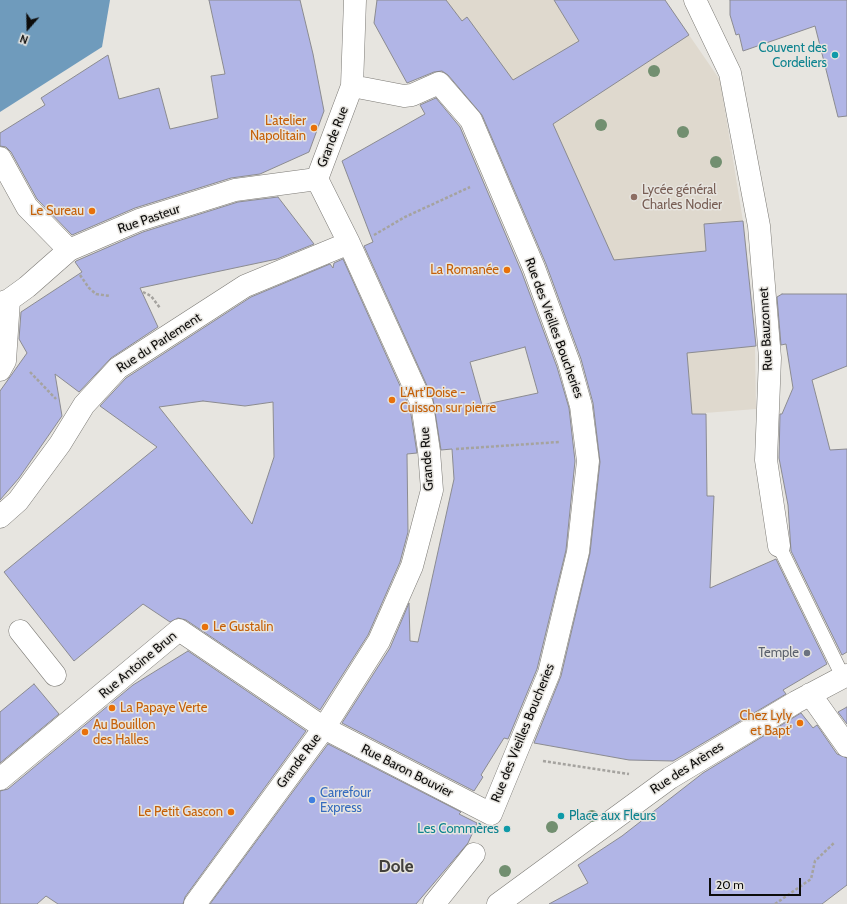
<!DOCTYPE html>
<meta charset="utf-8">
<style>
body{margin:0}
#map{position:relative;width:847px;height:904px;overflow:hidden;background:#e7e5e0;font-family:Cabin,sans-serif}
canvas{display:block}
.north{position:absolute;left:8px;top:8px;width:40px;height:40px;-webkit-text-stroke:3px #e7e5e0;paint-order:stroke;rotate:200deg;font-size:11px;font-weight:700;line-height:16px;text-align:center;color:#0d0c0b}
.north::after{content:'';display:block;margin:auto;width:14px;height:18px;background:#0d0c0b;clip-path:polygon(50% 0,100% 100%,50% 72%,0 100%)}
.scale{position:absolute;left:709px;top:878px;width:92px;height:18px;box-sizing:border-box;border:2px solid #0d0c0b;border-top:0;padding-left:5px;font-size:12px;line-height:14px;white-space:nowrap;color:#0d0c0b;-webkit-text-stroke:3px #e7e5e0;paint-order:stroke}
</style>
<div id="map">
<canvas width="847" height="904"></canvas>
<div class="north">N</div>
<div class="scale">20 m</div>
</div>
<script>
const ctx = document.querySelector('canvas').getContext('2d');
ctx.lineJoin = 'round';
function paint(path, color) { ctx.fillStyle = color; ctx.fill(path, 'evenodd'); }
const toPath = rows => new Path2D(rows.map(r => 'M' + r).join(''));
function stroke(path, color, width, dash) { ctx.strokeStyle = color; ctx.lineWidth = width; ctx.lineCap = dash ? 'butt' : 'round'; ctx.setLineDash(dash || []); ctx.stroke(path); }
function drawText(font, color, halo, rows, align = 'center') {
  ctx.font = font + ' Cabin,sans-serif'; ctx.lineWidth = 3; ctx.setLineDash([]); ctx.textBaseline = 'middle'; ctx.strokeStyle = halo; ctx.fillStyle = color; for (const [text, x, y, turn = 0] of rows) {
    ctx.save(); ctx.translate(x, y); ctx.rotate((+turn || 0) * Math.PI / 180); ctx.textAlign = isNaN(turn) ? turn : align; if (halo) ctx.strokeText(text, 0, 0); ctx.fillText(text, 0, 0); ctx.restore();
  }
}
paint(toPath([
 [377,0,665,0,720,80,743,221,755,347,756,409,692,414,511,151,438,57,406,81,374,23]
]), '#dfd9ce');
paint(toPath([
 [0,0,110,0,102,47,0,112]
]), '#6f9bbc');
const building = toPath([
 [209,0,300,0,313,54,324,111,309,152,260,174,231,178,135,208,72,235,37,199,11,152,6,147,0,146,0,133,45,105,41,98,108,55,119,99,159,88,170,129,218,118,211,76,225,74,209,0],
 [377,0,446,0,462,21,467,17,513,80,579,41,554,0,665,0,689,35,553,124,614,260,706,251,704,224,743,221,756,346,687,353,692,414,706,414,707,496,714,496,710,588,776,559,827,664,783,690,786,694,673,761,629,760,534,743,561,676,590,553,600,462,593,403,581,359,546,264,482,115,448,75,442,71,434,72,407,83,374,23,377,0],
 [730,0,847,0,847,116,838,117,815,26,743,51,739,34,736,35,730,15,730,0],
 [436,98,460,127,522,273,557,367,569,408,575,461,566,550,537,669,508,739,504,738,481,775,483,777,474,791,342,723,390,648,409,603,410,641,418,642,454,479,452,449,441,450,433,399,364,246,373,242,342,161,425,114,420,105,436,98],
 [525,347,538,393,482,405,470,362,525,347],
 [278,197,314,244,277,259,140,288,158,327,111,358,79,392,55,374,62,416,19,478,0,500,0,391,27,353,19,339,21,312,82,272,75,262,76,261,143,232,238,202,278,197],
 [343,259,410,408,417,453,407,454,408,532,400,562,368,635,320,710,186,620,178,618,170,622,143,604,74,661,4,572,157,447,100,406,126,378,251,297,330,264,333,268,334,263,343,259],
 [203,401,245,406,273,402,274,457,252,524,159,407,203,401],
 [782,294,847,294,847,366,812,380,830,450,847,449,847,652,842,655,791,551,788,505,779,458,780,414,782,414,793,388,786,344,781,345,777,297,782,294],
 [188,651,306,731,185,897,183,904,58,904,46,896,37,904,0,904,0,791,8,789,133,685,188,651],
 [34,684,59,714,0,763,0,712,34,684],
 [847,707,847,724,838,712,847,707],
 [801,713,813,728,817,725,837,754,847,758,847,885,822,904,549,904,588,883,578,865,622,836,703,773,801,713],
 [328,744,461,812,459,814,477,823,468,843,416,904,210,904,328,744]
]);
paint(building, '#b1b5e6');
stroke(building, '#8b8b90', 1);
const lane = toPath([
 [779,546,843,677]
]);
const street = toPath([
 [695,0,730,73,759,226,770,358,766,460,779,546],
 [0,158,27,207,69,250],
 [0,303,9,300,27,287,69,250,139,220,235,190,317,179],
 [0,370,5,361,9,300],
 [0,517,18,501,60,444,84,405,118,368,245,286,349,243],
 [20,631,55,675],
 [810,694,847,746],
 [0,779,179,630,324,728,491,814,549,673,578,552,588,461,581,406,569,363,534,268,471,120,439,83,412,95,404,96,352,86],
 [195,904,324,728,379,641,412,566,432,490,429,451,422,404,349,243,317,179,352,86,355,0],
 [434,904,474,854],
 [498,904,670,778,796,702,847,675]
]);
stroke(lane, '#7c7a75', 15);
stroke(street, '#7c7a75', 23);
stroke(toPath([
 [374,235,405,217,470,187],
 [80,275,89,288,96,294,110,296],
 [143,292,151,296,160,308],
 [30,372,56,399],
 [456,449,559,442],
 [543,761,629,774],
 [775,904,811,879,815,861,835,842]
]), '#a5a39f', 2.5, [3, 2]);
stroke(lane, '#fff', 14);
stroke(street, '#fff', 22);
ctx.fillStyle = '#728f70';
for (const [x, y] of [
 [654,71],
 [601,125],
 [683,132],
 [716,162],
 [592,816],
 [552,827],
 [505,871]
]) { ctx.beginPath(); ctx.arc(x, y, 6, 0, 2 * Math.PI); ctx.fill(); }
for (const [x, y, r, color] of [
 [835,55,4,"#0f9aa8"],
 [314,128,4,"#e8710a"],
 [634,197,4,"#8d6e63"],
 [92,211,4,"#e8710a"],
 [507,270,4,"#e8710a"],
 [392,400,4,"#e8710a"],
 [205,627,4,"#e8710a"],
 [807,653,4,"#6b7280"],
 [112,708,4,"#e8710a"],
 [800,723,4,"#e8710a"],
 [85,732,4,"#e8710a"],
 [312,800,4,"#3f7fe0"],
 [231,812,4,"#e8710a"],
 [561,816,4,"#0f9aa8"],
 [507,829,4,"#0f9aa8"]
]) { const dot = new Path2D(); dot.arc(x, y, r, 0, 2 * Math.PI); ctx.fillStyle = color; ctx.fill(dot); stroke(dot, '#e7e5e0', 1.5); }
drawText('13px', '#0d838f', '#e7e5e0', [
 ["Couvent des",827,48],
 ["Cordeliers",827,63],
 ["Place aux Fleurs",569,816,"left"],
 ["Les Commères",499,829]
], 'right');
drawText('13px', '#c56008', '#e7e5e0', [
 ["L'atelier",306,121],
 ["Napolitain",306,136],
 ["Le Sureau",84,211],
 ["La Romanée",499,270],
 ["L'Art'Doise -",400,393,"left"],
 ["Cuisson sur pierre",400,408,"left"],
 ["Le Gustalin",213,627,"left"],
 ["La Papaye Verte",120,708,"left"],
 ["Chez Lyly",792,716],
 ["et Bapt'",792,731],
 ["Au Bouillon",93,725,"left"],
 ["des Halles",93,740,"left"],
 ["Le Petit Gascon",223,812]
], 'right');
drawText('13px', '#0d0c0b', '#e7e5e0', [
 ["Grande Rue",333,137,-69],
 ["Rue Pasteur",149,219,-19],
 ["Rue des Vieilles Boucheries",554,328,70],
 ["Rue Bauzonnet",766,329,-93],
 ["Rue du Parlement",159,343,-33],
 ["Grande Rue",427,459,-94],
 ["Rue Antoine Brun",138,665,-40],
 ["Rue des Vieilles Boucheries",523,733,-68],
 ["Grande Rue",299,761,-53],
 ["Rue des Arènes",687,768,-33],
 ["Rue Baron Bouvier",407,771,27]
]);
drawText('13px', '#785e54', '#e7e5e0', [
 ["Lycée général",642,190],
 ["Charles Nodier",642,205]
], 'left');
drawText('13px', '#5b616d', '#e7e5e0', [
 ["Temple",799,653]
], 'right');
drawText('13px', '#366cbe', '#e7e5e0', [
 ["Carrefour",320,793],
 ["Express",320,808]
], 'left');
drawText('bold 17px', '#42403c', '#e7e5e0', [
 ["Dole",396,867]
]);
</script>
